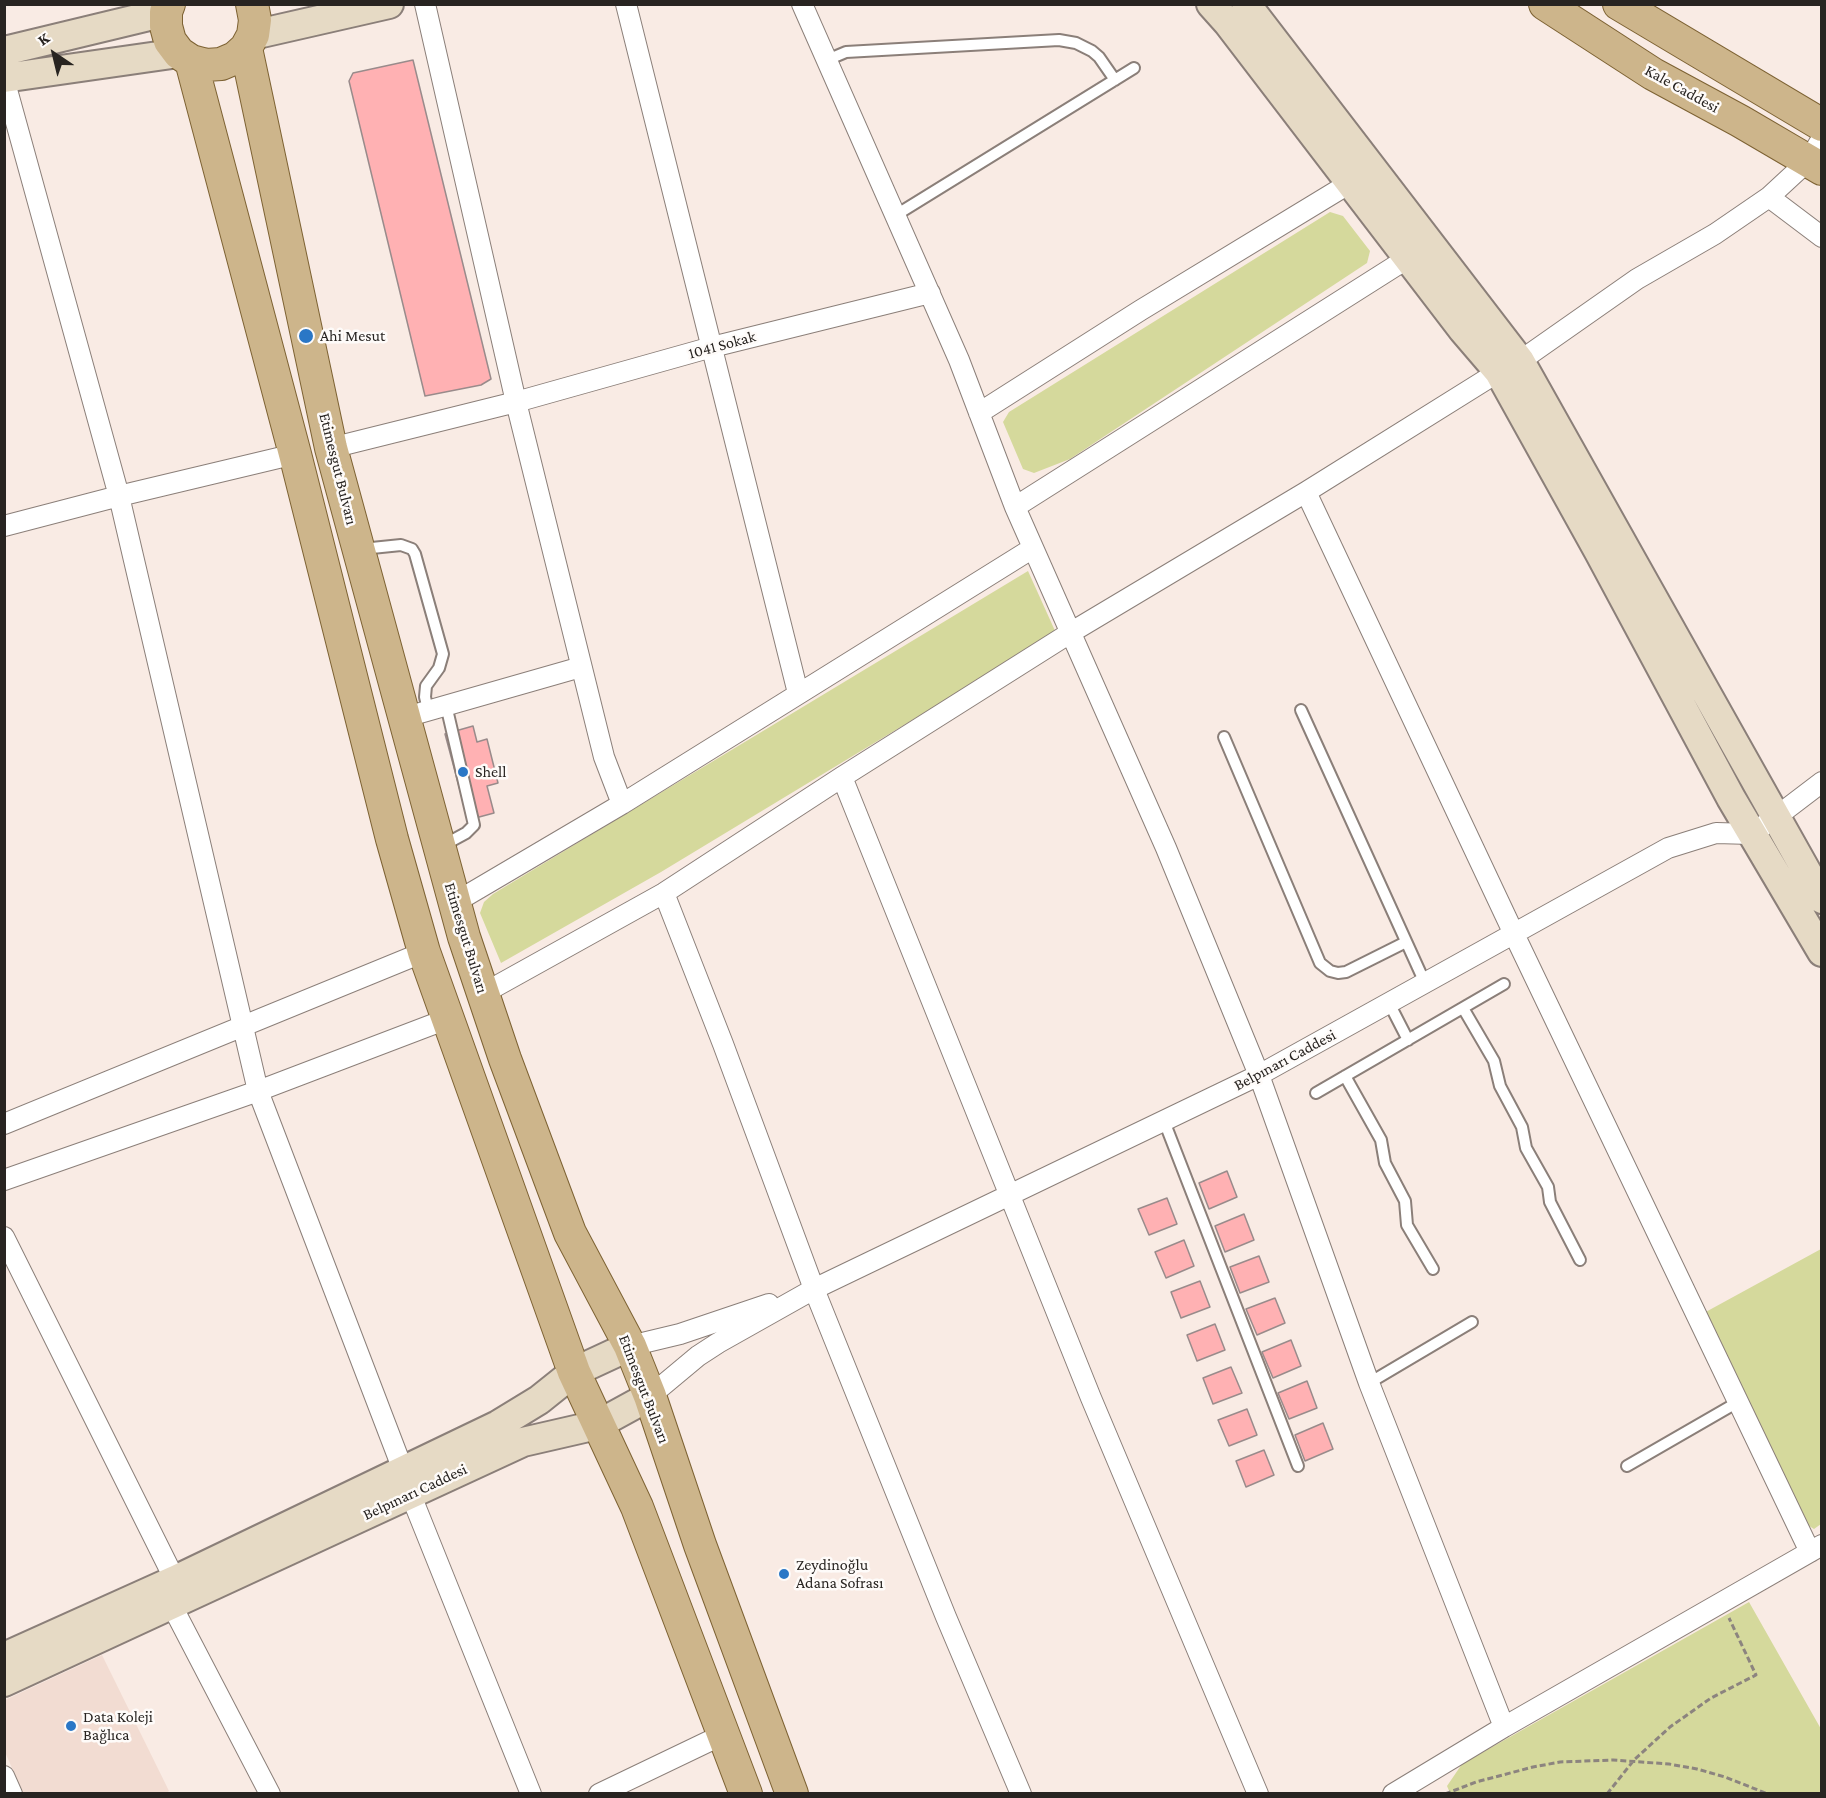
<!DOCTYPE html>
<meta charset="utf-8">
<style>
body{margin:0}
#map{position:relative;width:1826px;height:1798px;overflow:hidden;background:#f9ebe4;font-family:"Crimson Pro",serif}
canvas{display:block}
.frame{position:absolute;inset:0;border:6px solid #282421;pointer-events:none}
.north{position:absolute;left:24px;top:24px;width:60px;height:60px;-webkit-text-stroke:4px #fefbf9;paint-order:stroke;rotate:325deg;font-size:16px;font-weight:700;line-height:24px;text-align:center;color:#282421}
.north::after{content:'';display:block;margin:auto;width:21px;height:27px;background:#282421;clip-path:polygon(50% 0,100% 100%,50% 72%,0 100%)}
</style>
<div id="map">
<canvas width="1826" height="1798"></canvas>
<div class="frame"></div>
<div class="north">K</div>
</div>
<script>
const ctx = document.querySelector('canvas').getContext('2d');
ctx.lineJoin = 'round';
function paint(path, color) { ctx.fillStyle = color; ctx.fill(path, 'evenodd'); }
const toPath = rows => new Path2D(rows.map(r => 'M' + r).join(''));
function stroke(path, color, width, dash) { ctx.strokeStyle = color; ctx.lineWidth = width; ctx.lineCap = dash ? 'butt' : 'round'; ctx.setLineDash(dash || []); ctx.stroke(path); }
function drawText(font, color, halo, rows, align = 'center') {
  ctx.font = font + ' "Crimson Pro",serif'; ctx.lineWidth = 5; ctx.setLineDash([]); ctx.textBaseline = 'middle'; ctx.strokeStyle = halo; ctx.fillStyle = color; for (const [text, x, y, turn = 0] of rows) {
    ctx.save(); ctx.translate(x, y); ctx.rotate((+turn || 0) * Math.PI / 180); ctx.textAlign = isNaN(turn) ? turn : align; if (halo) ctx.strokeText(text, 0, 0); ctx.fillText(text, 0, 0); ctx.restore();
  }
}
paint(toPath([
 [102,1655,169,1791,165,1794,23,1793,5,1752,5,1700]
]), '#f2dcd2');
paint(toPath([
 [1330,212,1343,216,1370,251,1367,263,1070,459,1034,473,1023,469,1003,422,1009,412],
 [1028,571,1056,633,661,872,501,963,480,913,484,902,493,894],
 [1821,1249,1821,1524,1814,1529,1803,1522,1702,1314],
 [1749,1602,1821,1729,1821,1793,1450,1793,1447,1786,1462,1764]
]), '#d5d99c');
const building = toPath([
 [413,60,491,379,481,385,425,396,349,81,353,73,413,60],
 [473,726,477,742,487,739,498,783,487,786,494,813,468,820,445,734,473,726],
 [1227,1171,1237,1197,1209,1209,1199,1183,1227,1171],
 [1167,1198,1177,1224,1149,1235,1138,1209,1167,1198],
 [1244,1214,1254,1240,1225,1252,1215,1226,1244,1214],
 [1184,1240,1194,1266,1166,1278,1155,1252,1184,1240],
 [1259,1256,1269,1282,1240,1293,1230,1267,1259,1256],
 [1200,1281,1210,1307,1181,1318,1171,1292,1200,1281],
 [1275,1298,1285,1323,1257,1335,1246,1309,1275,1298],
 [1215,1324,1225,1350,1197,1361,1187,1335,1215,1324],
 [1291,1340,1301,1366,1273,1378,1262,1352,1291,1340],
 [1231,1367,1242,1393,1213,1404,1203,1378,1231,1367],
 [1307,1381,1317,1408,1289,1419,1278,1393,1307,1381],
 [1247,1409,1257,1435,1229,1446,1218,1420,1247,1409],
 [1323,1423,1333,1449,1305,1461,1295,1435,1323,1423],
 [1264,1450,1274,1475,1246,1487,1236,1461,1264,1450]
]);
paint(building, '#ffb1b3');
stroke(building, '#998b8b', 1.5);
const lane = toPath([
 [827,60,846,52,1059,40,1076,43,1092,51,1099,57,1115,80],
 [896,215,1134,68],
 [362,549,401,545,412,549,415,554,443,654,439,668,426,686,425,697,428,710],
 [1301,710,1425,983],
 [1224,737,1320,963,1330,971,1338,973,1346,972,1406,942],
 [442,846,466,833,474,825,446,705],
 [1389,1003,1408,1040],
 [1463,1008,1494,1061,1500,1086,1522,1127,1526,1148,1548,1187,1550,1202,1580,1260],
 [1345,1076,1381,1140,1385,1163,1405,1201,1407,1225,1433,1269],
 [1316,1093,1504,984],
 [1164,1121,1298,1466],
 [1369,1383,1472,1322],
 [1627,1466,1738,1402]
]);
const street = toPath([
 [425,4,516,402,604,757,622,804],
 [626,4,798,693],
 [802,4,959,360,1015,507],
 [4,79,119,496,258,1091,403,1470],
 [1769,197,1822,237],
 [1408,258,1015,507,1166,848,1259,1075,1369,1383,1504,1727],
 [979,413,1141,310,1350,183],
 [331,448,516,402,712,347,930,293],
 [1306,492,1514,934,1810,1552],
 [4,526,119,496,295,454],
 [406,717,581,667],
 [842,777,1091,1398,1258,1794],
 [664,893,723,1044,814,1289,946,1617,1021,1794],
 [454,903,622,804,1033,548],
 [484,993,664,893,842,777,1070,633,1306,492,1495,374,1520,361,1637,279,1715,234,1769,197,1809,160,1822,138],
 [4,1124,424,952],
 [4,1180,258,1091,447,1019],
 [4,1237,175,1580],
 [630,1346,680,1334,769,1304],
 [650,1396,698,1356,718,1343,814,1289,1259,1075,1668,848,1716,833,1751,834,1776,817,1822,782],
 [410,1493,531,1794],
 [171,1604,270,1794],
 [4,1776,12,1794],
 [599,1794,722,1735],
 [1393,1794,1504,1727,1822,1545]
]);
const secondary = toPath([
 [1211,4,1228,23,1463,330,1499,372,1599,552,1731,798,1822,952],
 [1246,4,1520,361,1822,899],
 [253,35,389,4],
 [4,51,166,12],
 [4,78,179,53],
 [4,1657,175,1580,498,1425,539,1400,574,1372,630,1346],
 [4,1682,523,1442,597,1425,650,1396]
]);
const primary = toPath([
 [169,4,166,12,166,26,170,41,179,53,191,61,206,65,221,64,235,58,246,48,253,35,255,20,252,4],
 [1545,4,1653,74,1740,121,1822,169],
 [1619,4,1822,125],
 [246,48,331,448,464,937,505,1059,570,1233,630,1346,650,1396,700,1545,792,1794],
 [191,61,295,454,392,839,424,952,574,1372,637,1507,746,1794]
]);
stroke(lane, '#8b7f79', 14);
stroke(street, '#8b7f79', 22);
stroke(secondary, '#8b7f79', 32);
stroke(primary, '#7d6233', 34);
stroke(toPath([
 [1445,1794,1476,1782,1533,1767,1560,1762,1613,1760,1669,1764,1697,1769,1725,1777,1768,1794],
 [1607,1794,1634,1760,1670,1727,1711,1698,1756,1675,1729,1618]
]), '#8c847f', 3, [6, 3]);
stroke(lane, '#fff', 10);
stroke(street, '#fff', 20);
stroke(secondary, '#e6dac5', 28);
stroke(primary, '#cdb58b', 32);
for (const [x, y, r, color] of [
 [306,336,8,"#2a77c6"],
 [463,772,6,"#2a77c6"],
 [784,1574,6,"#2a77c6"],
 [71,1726,6,"#2a77c6"]
]) { const dot = new Path2D(); dot.arc(x, y, r, 0, 2 * Math.PI); ctx.fillStyle = color; ctx.fill(dot); stroke(dot, '#fefbf9', 2); }
drawText('16px', '#282421', '#fefbf9', [
 ["Kale Caddesi",1682,89,29],
 ["1041 Sokak",722,345,-15],
 ["Etimesgut Bulvarı",338,469,76],
 ["Etimesgut Bulvarı",466,938,73],
 ["Belpınarı Caddesi",1285,1060,-28],
 ["Etimesgut Bulvarı",644,1389,69],
 ["Belpınarı Caddesi",415,1492,-25]
]);
drawText('16px', '#282421', '#fefbf9', [
 ["Ahi Mesut",320,336],
 ["Shell",475,772],
 ["Zeydinoğlu",796,1565],
 ["Adana Sofrası",796,1583],
 ["Data Koleji",83,1717],
 ["Bağlıca",83,1735]
], 'left');
</script>
